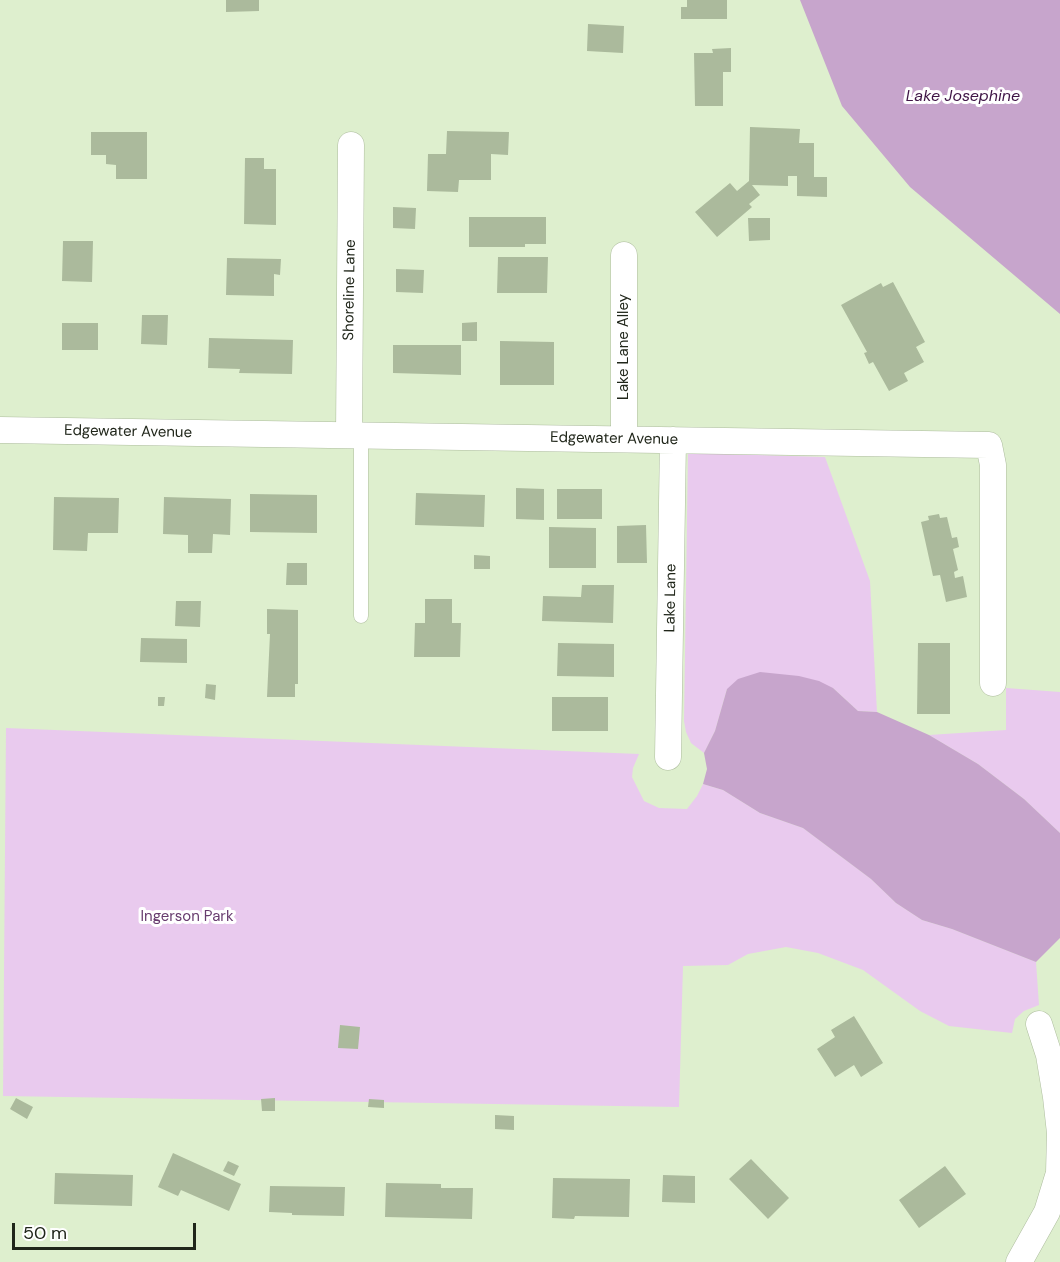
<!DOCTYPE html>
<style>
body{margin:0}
#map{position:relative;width:1060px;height:1262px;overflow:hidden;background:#deefce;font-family:"DM Sans",sans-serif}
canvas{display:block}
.scale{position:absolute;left:12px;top:1223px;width:184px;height:27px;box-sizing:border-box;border:3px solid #20261a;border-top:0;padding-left:8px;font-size:18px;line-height:21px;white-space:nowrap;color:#20261a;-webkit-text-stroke:4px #fff;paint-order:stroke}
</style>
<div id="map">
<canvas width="1060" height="1262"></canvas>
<div class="scale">50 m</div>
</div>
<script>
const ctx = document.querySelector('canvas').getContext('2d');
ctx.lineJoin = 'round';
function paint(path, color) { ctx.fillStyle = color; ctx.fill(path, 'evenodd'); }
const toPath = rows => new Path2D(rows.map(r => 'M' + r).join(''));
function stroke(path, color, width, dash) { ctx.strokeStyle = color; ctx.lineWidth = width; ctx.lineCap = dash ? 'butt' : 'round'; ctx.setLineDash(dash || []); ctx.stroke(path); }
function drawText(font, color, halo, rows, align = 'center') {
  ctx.font = font + ' "DM Sans",sans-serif'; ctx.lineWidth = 6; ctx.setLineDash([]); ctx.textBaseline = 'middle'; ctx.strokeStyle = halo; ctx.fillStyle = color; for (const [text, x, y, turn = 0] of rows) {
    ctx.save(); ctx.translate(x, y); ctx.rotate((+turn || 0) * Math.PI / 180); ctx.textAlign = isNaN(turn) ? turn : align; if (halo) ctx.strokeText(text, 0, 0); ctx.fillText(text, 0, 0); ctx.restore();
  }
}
paint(toPath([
 [688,453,825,457,870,581,877,712,858,711,833,688,727,689,715,731,704,753,691,743,686,732,684,721],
 [1006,688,1060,692,1060,833,1024,799,978,764,929,735,1006,730],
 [6,728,639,754,633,768,632,777,644,801,659,808,687,809,697,796,703,784,723,790,760,813,803,828,871,879,896,903,922,920,952,929,1036,962,1039,1005,1024,1011,1015,1019,1012,1033,949,1026,920,1011,863,970,818,953,786,947,748,954,728,965,683,966,679,1107,3,1096]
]), '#e9caee');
paint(toPath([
 [800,0,1060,0,1060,314,910,187,842,106],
 [760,672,799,676,819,681,833,688,858,711,877,712,929,735,978,764,1024,799,1060,833,1060,938,1036,962,952,929,922,920,896,903,871,879,803,828,760,813,723,790,703,784,707,769,704,753,715,731,727,689,738,679]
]), '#c7a5cc');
paint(toPath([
 [226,0,259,0,259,11,226,12],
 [687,0,727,0,727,19,681,19,681,7,687,7],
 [588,24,624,26,623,53,587,51],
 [731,48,731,72,723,72,723,106,695,106,694,53,713,53,712,49],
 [750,127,800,129,799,143,814,143,814,177,827,177,827,197,797,196,797,176,788,176,788,186,752,185,760,195,749,204,752,207,717,237,695,212,730,183,737,191,749,181],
 [447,131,509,132,508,155,491,154,491,180,459,180,458,192,427,191,428,154,446,154],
 [91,132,147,132,147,179,116,179,116,165,106,164,106,155,91,155],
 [245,158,264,158,264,169,276,169,276,225,244,224],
 [393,207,416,208,415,229,393,228],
 [469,217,546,217,546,244,525,244,525,247,469,247],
 [748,218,770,218,770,240,749,241],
 [63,241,93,241,92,282,62,281],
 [498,257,548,257,547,293,497,293],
 [227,258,281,259,280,275,274,274,274,296,226,295],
 [396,269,424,270,423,293,396,292],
 [893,282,925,342,916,347,924,362,904,373,908,381,889,391,873,362,869,364,864,353,867,352,841,305,881,283,883,287],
 [142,315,168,315,167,345,141,344],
 [477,322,477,341,462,341,462,323],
 [62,323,98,323,98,350,62,350],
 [209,338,293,340,292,374,239,373,240,369,208,368],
 [500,341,554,342,554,385,500,385],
 [393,345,461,345,461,375,393,373],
 [516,488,544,489,544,520,516,519],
 [557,489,602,489,602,519,557,519],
 [416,493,485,495,484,527,415,525],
 [250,494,317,495,317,533,250,532],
 [54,497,119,498,118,533,88,533,87,551,53,550],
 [164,497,231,499,230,535,213,534,212,553,188,553,188,535,163,534],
 [939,514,940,518,947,517,952,538,957,537,959,547,953,549,958,570,954,572,955,578,963,576,967,597,946,602,940,575,933,576,921,522,929,520,928,516],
 [646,525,647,563,617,563,617,526],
 [549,527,596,528,596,568,549,568],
 [474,555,490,556,490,569,474,569],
 [287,563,307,563,307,585,286,585],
 [582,585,614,585,613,623,542,621,543,596,581,597],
 [425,599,452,599,452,623,461,623,460,657,414,657,415,623,425,623],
 [176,601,201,601,200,627,175,626],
 [267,609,298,610,298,684,295,684,295,697,267,697,270,634,267,634],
 [141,638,187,639,187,663,140,662],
 [558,643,614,644,614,677,557,676],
 [918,643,950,643,950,714,917,714],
 [206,684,216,685,215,700,205,698],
 [158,697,165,697,164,706,158,706],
 [552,697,608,697,608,731,552,731],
 [854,1016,883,1063,861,1077,854,1065,835,1077,817,1049,835,1037,831,1030],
 [340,1025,360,1027,358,1049,338,1048],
 [16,1098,33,1107,27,1119,10,1109],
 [275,1098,275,1111,262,1111,261,1099],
 [369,1099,384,1100,384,1108,368,1107],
 [495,1115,514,1116,514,1130,495,1129],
 [173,1153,241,1184,229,1211,181,1190,178,1196,158,1187],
 [751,1159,789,1198,768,1219,729,1179],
 [228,1161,239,1166,234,1176,223,1171],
 [945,1166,966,1194,919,1228,899,1200],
 [55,1173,133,1175,132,1206,54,1204],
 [663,1175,695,1176,695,1203,662,1202],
 [553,1178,630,1179,629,1217,575,1216,574,1219,552,1218],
 [386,1183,441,1184,441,1188,473,1188,472,1219,385,1217],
 [270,1186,345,1187,344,1216,292,1215,292,1213,269,1212]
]), '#abba9c');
const lane = toPath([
 [361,616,361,434]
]);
const street = toPath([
 [0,430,989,445,993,465,993,683],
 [349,435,351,145],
 [624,439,624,255],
 [668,757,673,440],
 [1019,1262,1047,1212,1059,1173,1060,1133,1056,1097,1049,1055,1039,1024]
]);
stroke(lane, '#adbc9e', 15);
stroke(street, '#adbc9e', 27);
stroke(lane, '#fff', 14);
stroke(street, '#fff', 26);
drawText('15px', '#20261a', '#fff', [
 ["Shoreline Lane",350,290,-89],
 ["Lake Lane Alley",624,347,-90],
 ["Edgewater Avenue",128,432,1],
 ["Edgewater Avenue",614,439,1],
 ["Lake Lane",671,598,-89]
]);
drawText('15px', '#673b6e', '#fff', [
 ["Ingerson Park",187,917]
]);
drawText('italic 16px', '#3f1546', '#fff', [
 ["Lake Josephine",963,97]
]);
</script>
